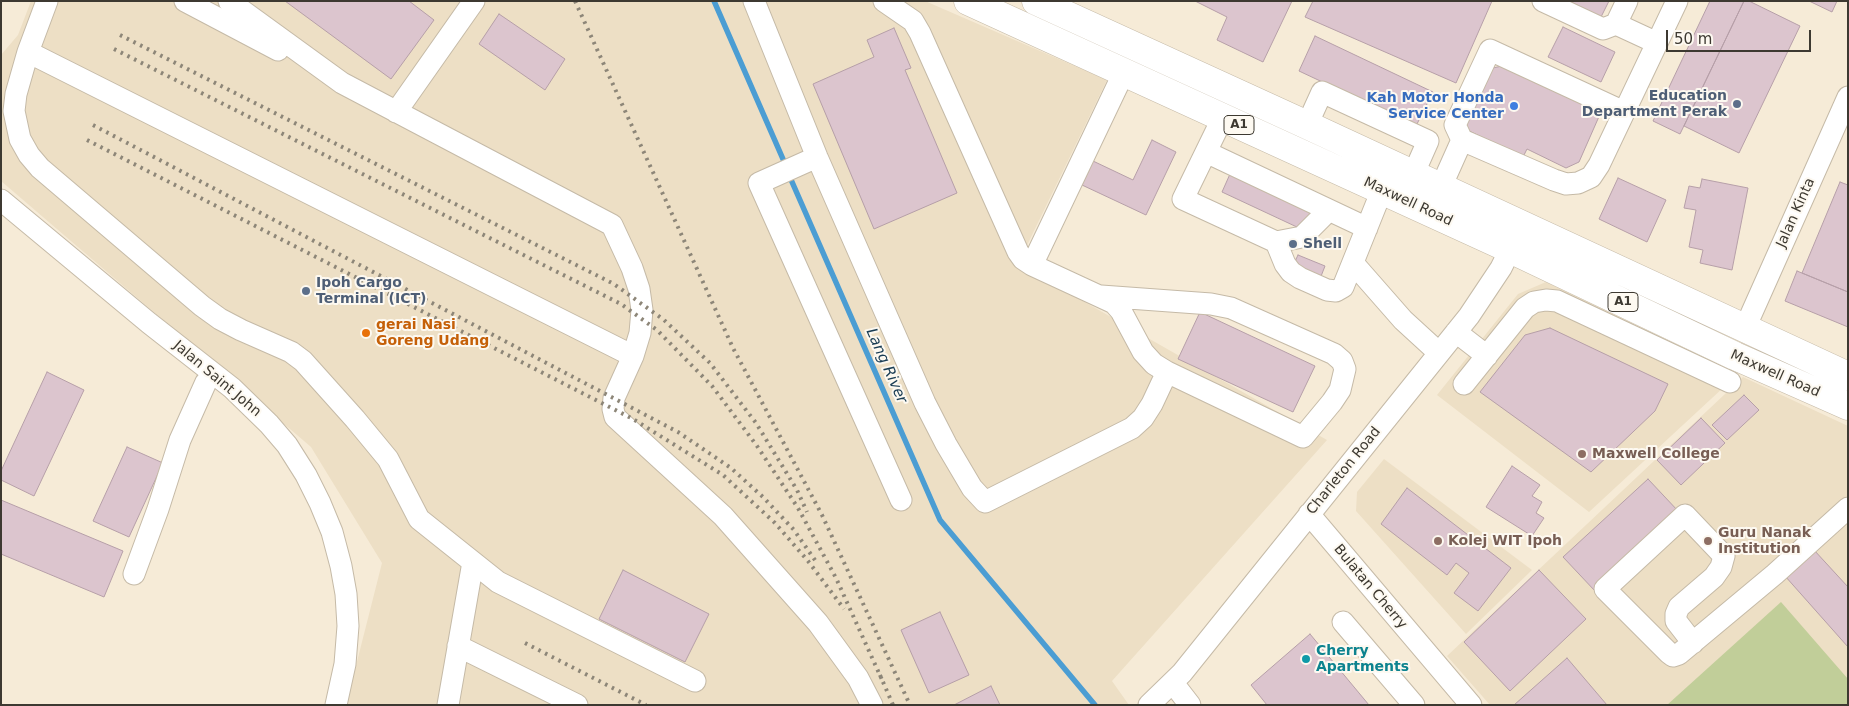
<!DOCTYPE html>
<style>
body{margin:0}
#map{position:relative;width:1849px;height:706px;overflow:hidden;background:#f6ebd7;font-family:"DejaVu Sans",sans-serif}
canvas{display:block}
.frame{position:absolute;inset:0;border:2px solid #3d3931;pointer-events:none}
.scale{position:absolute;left:1666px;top:30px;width:145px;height:22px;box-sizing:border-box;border:2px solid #3d3931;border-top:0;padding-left:6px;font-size:15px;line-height:18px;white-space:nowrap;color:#3d3931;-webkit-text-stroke:4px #fdf9f1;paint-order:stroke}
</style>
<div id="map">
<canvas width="1849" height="706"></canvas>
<div class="frame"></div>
<div class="scale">50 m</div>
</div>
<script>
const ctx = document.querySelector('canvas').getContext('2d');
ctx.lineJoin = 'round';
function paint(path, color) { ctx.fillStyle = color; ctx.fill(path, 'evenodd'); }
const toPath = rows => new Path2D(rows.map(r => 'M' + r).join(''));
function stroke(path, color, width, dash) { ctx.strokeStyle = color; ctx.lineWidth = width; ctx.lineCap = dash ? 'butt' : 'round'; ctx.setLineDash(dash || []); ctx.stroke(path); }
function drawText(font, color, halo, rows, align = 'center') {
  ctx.font = font + ' "DejaVu Sans",sans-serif'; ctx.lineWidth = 4; ctx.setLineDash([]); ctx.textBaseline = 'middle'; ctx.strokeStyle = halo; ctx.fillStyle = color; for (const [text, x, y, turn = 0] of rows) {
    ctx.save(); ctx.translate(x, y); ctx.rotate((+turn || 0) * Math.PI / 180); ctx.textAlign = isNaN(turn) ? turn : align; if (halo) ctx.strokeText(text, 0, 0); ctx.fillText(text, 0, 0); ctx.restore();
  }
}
paint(toPath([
 [31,1,925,1,1107,80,1018,264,1327,440,1112,681,1129,705,346,705,382,563,311,447,1,181,1,55,18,35],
 [1546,282,1738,374,1589,512,1437,395,1518,294],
 [1743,377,1848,426,1848,705,1490,705,1447,656],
 [1384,459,1532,570,1466,634,1356,511,1357,492]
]), '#eddfc5');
paint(toPath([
 [1781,602,1848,679,1848,705,1667,705]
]), '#c1ce99');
stroke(toPath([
 [714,1,786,166],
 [789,175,940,520,1095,705]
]), '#4b9dd3', 5.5);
const building = toPath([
 [285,1,409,1,434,20,391,79,285,1],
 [1195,1,1292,1,1263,62,1217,40,1227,17,1195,1],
 [1313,1,1492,1,1456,83,1305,17,1313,1],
 [1569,1,1609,1,1601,17,1569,1],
 [1710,1,1744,1,1680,134,1653,121,1710,1],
 [1744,1,1749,1,1800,26,1739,153,1684,126,1744,1],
 [1809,1,1837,1,1832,12,1809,1],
 [499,14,565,59,545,90,479,44,499,14],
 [1563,27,1615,52,1601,82,1548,57,1563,27],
 [894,28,911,68,905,70,957,193,874,229,813,84,874,57,867,40,894,28],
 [1315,36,1433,92,1416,126,1299,71,1315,36],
 [1502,66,1601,112,1579,162,1566,168,1527,149,1523,157,1461,127,1488,69,1502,66],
 [1152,140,1176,152,1146,215,1082,185,1093,161,1133,180,1152,140],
 [1230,174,1322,216,1314,235,1222,192,1230,174],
 [1618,178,1666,200,1647,242,1599,219,1618,178],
 [1702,179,1748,188,1732,270,1700,263,1703,250,1689,247,1696,210,1684,208,1689,186,1700,188,1702,179],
 [1840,182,1848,185,1848,292,1802,273,1840,182],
 [1298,255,1325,266,1318,284,1290,272,1298,255],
 [1797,271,1848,292,1848,327,1785,301,1797,271],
 [1200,312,1315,366,1293,412,1178,359,1200,312],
 [1550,328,1668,384,1655,411,1591,472,1480,392,1525,335,1550,328],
 [47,372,84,390,34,496,1,480,1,471,47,372],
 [1744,395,1759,410,1727,440,1712,425,1744,395],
 [1701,418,1725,443,1681,485,1657,460,1701,418],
 [127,447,163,463,129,537,93,521,127,447],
 [1512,466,1540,485,1532,496,1542,502,1536,513,1544,518,1532,536,1486,507,1512,466],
 [1648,479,1679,512,1595,591,1563,557,1648,479],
 [1407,488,1511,568,1478,611,1454,593,1469,573,1456,563,1447,575,1381,524,1407,488],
 [1,500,123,551,104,597,1,554,1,500],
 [1814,550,1848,587,1848,647,1785,576,1814,550],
 [623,570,709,614,685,662,599,619,623,570],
 [1539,570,1586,619,1510,691,1464,642,1539,570],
 [940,612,969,675,929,693,901,630,940,612],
 [1310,634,1369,705,1267,705,1251,685,1310,634],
 [1567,658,1607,705,1514,705,1567,658],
 [991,686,1000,705,954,705,991,686]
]);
paint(building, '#dcc5ce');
stroke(building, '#b69fa8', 1);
const minor = toPath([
 [47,1,28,52,16,94,14,111,20,139,29,155,40,168,202,306,220,319,241,330,291,352,303,361,355,419,388,459,419,519,498,582,695,681],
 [185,1,278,50],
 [229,1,342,83,612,225,632,268,639,289,642,310,640,333,633,356,614,398,613,409,615,417,723,516,818,623,858,678,872,705],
 [754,1,817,157,925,403,946,444,972,488,985,502,1132,428,1143,418,1152,404,1167,372,1154,364,1143,352,1121,311,1114,303,1032,265,1124,72],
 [884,1,913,21,920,33,1018,252,1023,259,1032,265],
 [1543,1,1603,29,1616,24,1657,43],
 [1616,24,1627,1],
 [28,52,633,356],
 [396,112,474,1],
 [1223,117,1183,199,1276,242,1285,264,1291,272,1300,278,1327,290,1336,291,1343,287,1382,190],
 [1307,125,1322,92,1428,141,1413,175],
 [1462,140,1455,125,1490,50,1624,112],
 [1206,152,1367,228],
 [817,157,759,183,901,500],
 [1441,187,1462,140,1554,180,1566,184,1578,183,1591,177,1599,165,1677,1],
 [1,200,149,323,232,388,269,424,287,445,306,475,320,503,332,532,341,566,346,594,348,626,345,664,336,705],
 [1276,242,1302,237,1329,210],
 [1353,263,1403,320,1439,353],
 [1101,296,1211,304,1231,308,1334,354,1342,361,1345,369,1340,390,1332,402,1303,437,1167,372],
 [1745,328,1848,97],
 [1456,332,1487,356],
 [1464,384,1525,308,1534,302,1546,300,1557,301,1730,382],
 [1309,514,1471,705],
 [134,574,158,509,180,440,206,382],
 [1343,622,1414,705],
 [1693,643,1676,621,1676,614,1679,607,1714,577,1721,567,1724,556,1685,515,1605,589,1669,653,1673,656,1679,654,1775,574,1848,508],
 [458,646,577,705],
 [1173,683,1190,705],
 [448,705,473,562],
 [1149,705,1182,673,1469,316,1501,268,1517,236]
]);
const major = toPath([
 [968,1,1510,249,1735,356,1848,406],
 [1036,1,1307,125,1848,376]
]);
stroke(minor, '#c5baa7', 23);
stroke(major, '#c5baa7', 29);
stroke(minor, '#fff', 21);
stroke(major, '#fff', 28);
stroke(toPath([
 [575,1,733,348,822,515,910,705],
 [120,35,614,284,664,320,710,363,756,423,797,490,807,512],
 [114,49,621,304,657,330,712,386,757,446,798,508,836,578,883,682],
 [93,125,678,432,731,468,763,497,794,530,817,563],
 [87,140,633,419,723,475,775,523,808,561,844,609],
 [525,643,646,705],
 [880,675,893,705]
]), '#8d8678', 4, [2.5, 5]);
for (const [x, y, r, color] of [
 [1737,104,5,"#5c6f8a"],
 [1514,106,5,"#3f7fe0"],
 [1293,244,5,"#5c6f8a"],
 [306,291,5,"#5c6f8a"],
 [366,333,5,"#e8710a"],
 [1582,454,5,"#8d6e63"],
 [1438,541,5,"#8d6e63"],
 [1708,541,5,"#8d6e63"],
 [1306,659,5,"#0f9aa8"]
]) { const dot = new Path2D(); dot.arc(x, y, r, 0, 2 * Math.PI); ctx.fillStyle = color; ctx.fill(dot); stroke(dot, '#fdf9f1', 2); }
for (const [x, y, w] of [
 [1239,125,30],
 [1623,302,30]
]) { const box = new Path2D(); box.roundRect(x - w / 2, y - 9.5, w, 19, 4); ctx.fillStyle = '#fdf9f1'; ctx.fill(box); stroke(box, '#3d3931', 1); }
drawText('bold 12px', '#3d3931', null, [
 ["A1",1239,125],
 ["A1",1623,302]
]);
drawText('bold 14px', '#4e5e75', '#fdf9f1', [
 ["Education",1727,96,"right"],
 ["Department Perak",1727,112,"right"],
 ["Shell",1303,244],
 ["Ipoh Cargo",316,283],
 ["Terminal (ICT)",316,299]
], 'left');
drawText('bold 14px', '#366cbe', '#fdf9f1', [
 ["Kah Motor Honda",1504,98],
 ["Service Center",1504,114]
], 'right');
drawText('14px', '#3d3931', '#fdf9f1', [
 ["Maxwell Road",1408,202,25],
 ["Jalan Kinta",1796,213,-66],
 ["Maxwell Road",1775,374,24],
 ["Jalan Saint John",217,379,40],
 ["Charleton Road",1344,471,-51],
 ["Bulatan Cherry",1370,587,50]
]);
drawText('bold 14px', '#c56008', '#fdf9f1', [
 ["gerai Nasi",376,325],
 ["Goreng Udang",376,341]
], 'left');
drawText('bold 14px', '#785e54', '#fdf9f1', [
 ["Maxwell College",1592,454],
 ["Guru Nanak",1718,533],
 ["Institution",1718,549],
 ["Kolej WIT Ipoh",1448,541]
], 'left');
drawText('bold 14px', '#0d838f', '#fdf9f1', [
 ["Cherry",1316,651],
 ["Apartments",1316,667]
], 'left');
drawText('italic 15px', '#193c53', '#fdf9f1', [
 ["Lang River",886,366,66]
]);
</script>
